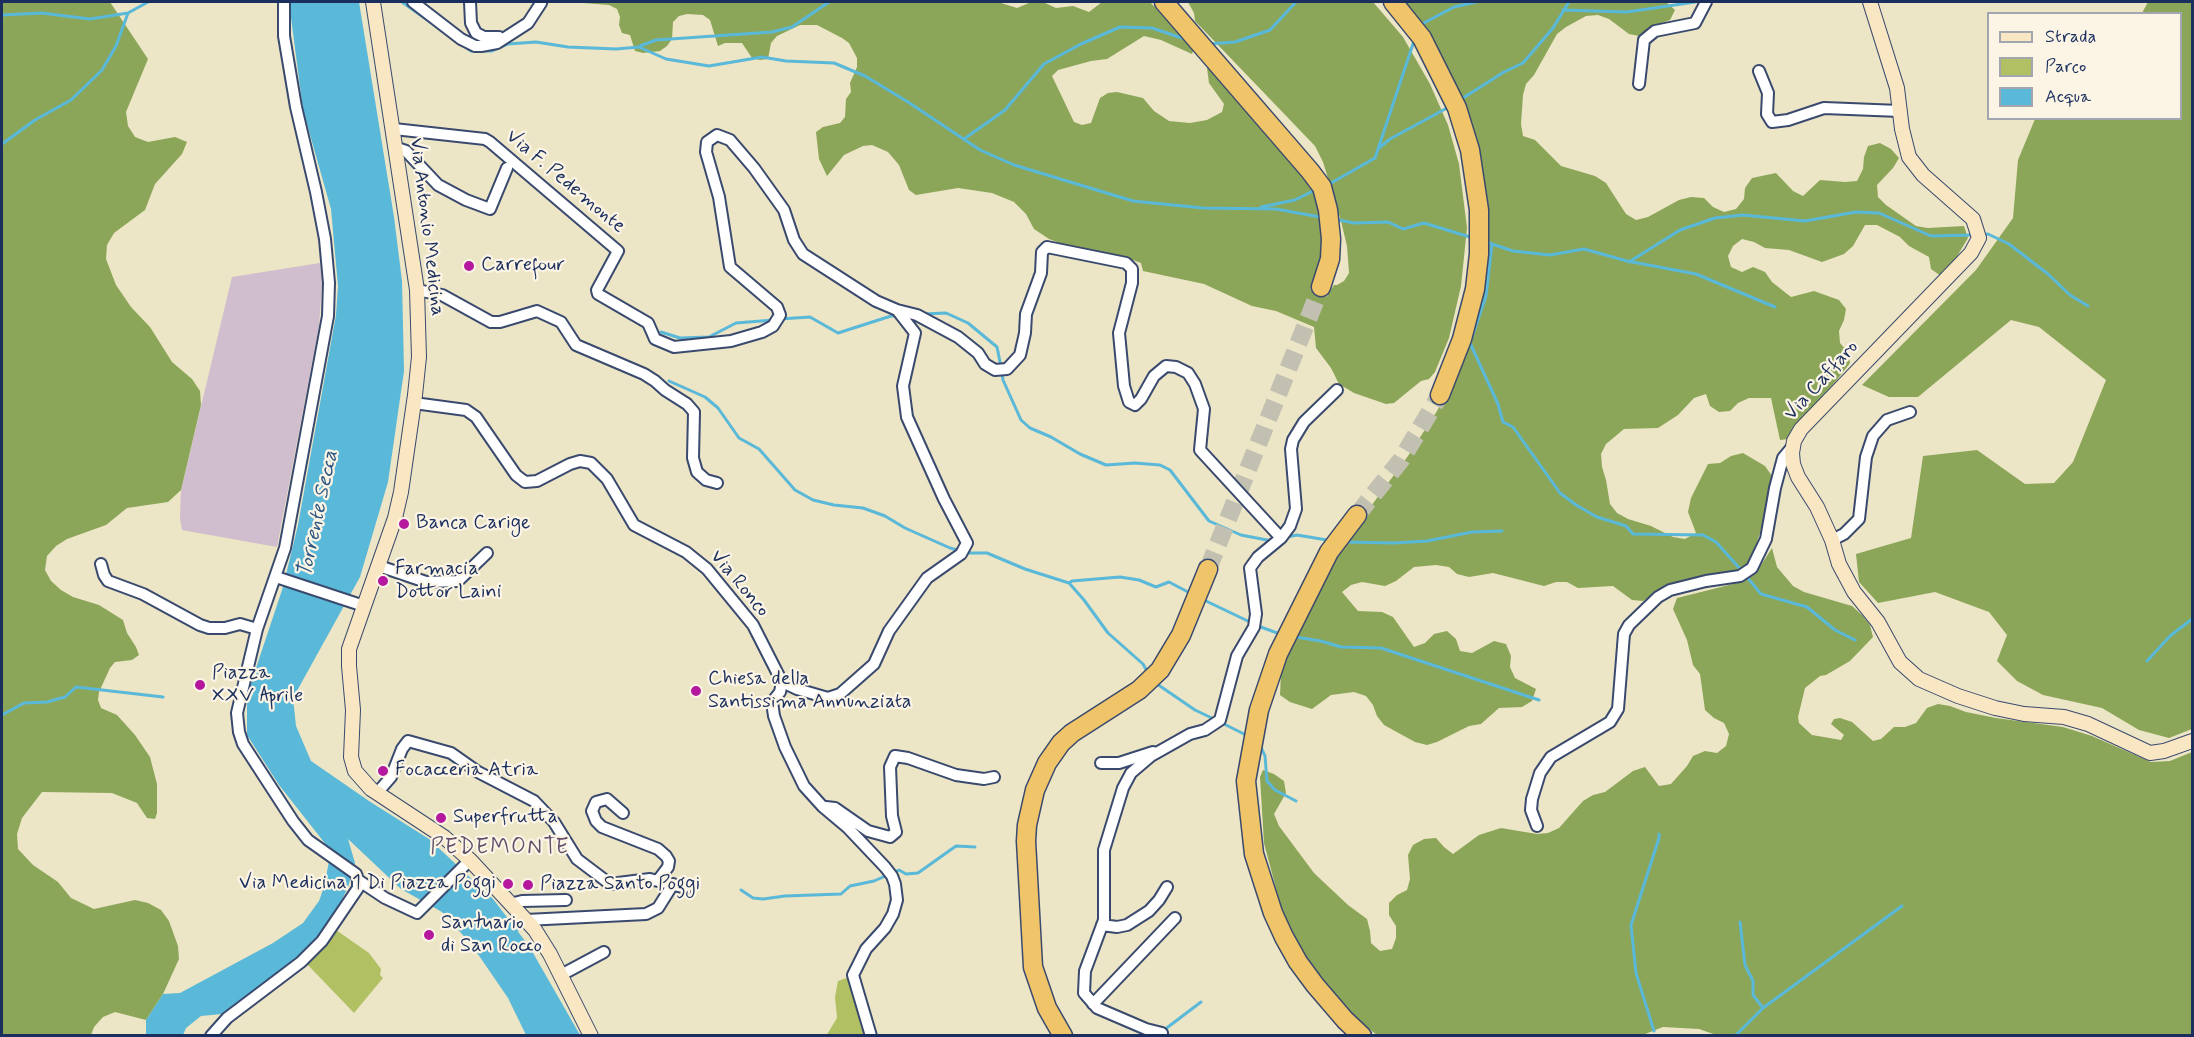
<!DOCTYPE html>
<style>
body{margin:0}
#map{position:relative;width:2194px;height:1037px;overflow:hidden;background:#ece5c6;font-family:Mynerve,sans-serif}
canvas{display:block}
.frame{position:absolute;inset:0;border:3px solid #1b2f5e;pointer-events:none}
.legend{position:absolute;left:1987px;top:12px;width:195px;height:108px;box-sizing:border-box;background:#fcf5e5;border:2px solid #a2a6af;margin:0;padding:8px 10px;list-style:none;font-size:18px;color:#1b2f5e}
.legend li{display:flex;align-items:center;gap:12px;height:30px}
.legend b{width:30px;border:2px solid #a2a6af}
</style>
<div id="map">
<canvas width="2194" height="1037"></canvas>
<div class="frame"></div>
<ul class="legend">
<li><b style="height:8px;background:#f9e7c3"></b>Strada</li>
<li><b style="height:16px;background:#b1c063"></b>Parco</li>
<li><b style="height:16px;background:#5ab8d8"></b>Acqua</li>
</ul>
</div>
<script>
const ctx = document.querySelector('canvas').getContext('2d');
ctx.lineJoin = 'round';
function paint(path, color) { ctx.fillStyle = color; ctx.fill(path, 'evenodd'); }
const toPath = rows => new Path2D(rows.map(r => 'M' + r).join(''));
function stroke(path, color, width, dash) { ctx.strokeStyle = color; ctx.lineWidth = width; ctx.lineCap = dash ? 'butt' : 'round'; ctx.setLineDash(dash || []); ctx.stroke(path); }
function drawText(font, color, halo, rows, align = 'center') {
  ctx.font = font + ' Mynerve,sans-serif'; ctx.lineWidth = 4.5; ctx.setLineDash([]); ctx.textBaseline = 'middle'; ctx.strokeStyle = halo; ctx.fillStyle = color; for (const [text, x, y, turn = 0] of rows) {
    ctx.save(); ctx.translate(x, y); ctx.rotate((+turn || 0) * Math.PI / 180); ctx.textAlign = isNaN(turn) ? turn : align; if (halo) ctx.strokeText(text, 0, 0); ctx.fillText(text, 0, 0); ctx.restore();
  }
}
paint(toPath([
 [320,263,322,284,319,326,277,547,182,530,180,519,181,490,232,277]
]), '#d0bdce');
paint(toPath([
 [336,930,369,953,381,969,380,975,383,978,354,1013,306,963],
 [849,977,862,1012,864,1035,826,1036,837,1018,835,997,838,981]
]), '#b1c063');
paint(toPath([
 [2,2,110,2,148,59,126,112,128,126,135,137,148,142,175,137,187,142,182,154,155,184,145,210,114,233,107,245,106,259,116,285,131,307,150,327,172,362,192,379,200,391,201,405,181,490,168,502,127,508,106,525,67,539,56,546,47,556,45,570,51,581,61,590,73,597,99,605,123,620,127,633,136,647,139,655,132,660,115,662,110,668,99,692,98,700,101,708,117,715,135,735,150,757,157,784,157,813,155,819,147,818,137,803,112,793,42,792,22,818,17,834,18,849,33,865,58,882,71,898,94,909,135,900,148,903,161,910,169,921,178,946,179,959,163,994,146,1020,115,1012,103,1017,94,1027,91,1035,2,1035],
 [571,2,998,2,1017,8,1029,3,1043,2,1056,8,1073,6,1089,12,1102,2,1150,2,1194,48,1192,54,1161,40,1144,36,1107,59,1091,61,1058,70,1052,76,1074,122,1082,125,1091,123,1100,98,1108,93,1117,92,1143,98,1154,111,1169,121,1190,123,1207,120,1222,112,1224,104,1209,83,1207,68,1209,63,1311,183,1320,210,1323,238,1319,270,1312,287,1328,294,1334,285,1337,285,1344,281,1349,273,1347,246,1341,221,1323,162,1315,146,1195,21,1194,13,1188,2,1373,2,1403,37,1430,84,1448,125,1459,164,1467,228,1461,286,1449,338,1435,372,1429,379,1421,381,1394,403,1386,404,1354,393,1339,384,1331,368,1316,348,1314,327,1276,311,1252,306,1204,284,1143,271,1141,263,1133,260,1070,247,1049,239,1034,229,1026,214,1014,202,992,193,958,188,916,195,909,190,899,165,888,152,872,145,863,146,844,155,827,176,819,159,816,132,823,127,840,123,845,117,846,99,851,92,850,83,857,67,857,58,849,43,842,38,817,25,800,25,777,36,771,43,768,59,760,60,752,58,742,43,725,43,718,46,710,20,703,15,687,14,679,16,673,22,672,39,667,46,660,51,643,53,635,51,630,35,622,33,619,25,620,17,617,9,609,5],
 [1398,2,1666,2,1675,10,1670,20,1659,24,1639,36,1629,34,1609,19,1598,15,1586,16,1566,27,1557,34,1534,75,1526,84,1523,95,1521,124,1523,136,1535,140,1561,166,1595,176,1606,183,1626,214,1636,220,1648,217,1679,200,1691,197,1704,198,1713,207,1724,212,1736,209,1744,199,1745,188,1752,178,1776,173,1793,191,1803,196,1820,180,1845,182,1857,181,1863,169,1864,157,1868,146,1880,143,1891,149,1899,158,1893,168,1877,185,1878,197,1886,205,1916,226,1928,228,1964,226,1968,238,1950,268,1941,276,1931,269,1929,257,1909,246,1900,237,1877,225,1865,225,1853,246,1844,254,1822,262,1789,250,1765,248,1754,242,1742,239,1733,246,1728,256,1731,267,1742,272,1753,267,1765,272,1772,282,1791,297,1814,291,1839,300,1846,309,1844,320,1839,331,1840,343,1848,352,1850,363,1836,381,1799,421,1788,439,1780,440,1771,398,1749,398,1738,403,1730,411,1719,412,1710,406,1706,394,1694,398,1678,415,1658,428,1624,429,1606,444,1601,454,1602,467,1606,480,1610,504,1617,513,1628,519,1651,526,1673,537,1685,539,1696,533,1688,512,1691,498,1708,464,1720,463,1731,456,1743,453,1765,466,1772,476,1765,517,1750,564,1740,571,1668,585,1643,601,1632,600,1613,586,1578,588,1567,582,1556,582,1544,586,1493,573,1469,577,1457,574,1449,567,1436,565,1414,567,1396,581,1385,586,1362,582,1351,585,1342,592,1358,611,1382,612,1393,617,1414,647,1425,643,1434,634,1447,631,1456,639,1460,651,1472,653,1494,641,1506,644,1511,656,1510,667,1515,678,1536,689,1532,701,1522,707,1499,708,1481,724,1469,726,1437,742,1427,745,1415,742,1384,725,1377,716,1373,705,1366,696,1354,692,1331,695,1312,709,1290,702,1280,695,1281,671,1293,639,1331,567,1360,521,1408,456,1437,411,1456,375,1482,174],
 [2148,2,2192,2,2192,729,2169,738,2139,730,2102,708,2043,695,2017,681,1997,661,2007,635,1989,612,1935,592,1878,603,1859,582,1856,554,1911,538,1923,456,1977,450,2025,484,2054,483,2073,462,2106,380,2039,327,2011,320,1918,397,1889,397,1862,385,1976,270,2013,218,2018,160,2035,119,2180,118,2180,14,2142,13],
 [1772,548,1777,567,1793,586,1804,592,1852,606,1862,615,1870,625,1873,637,1850,661,1826,675,1820,676,1805,688,1798,717,1799,723,1812,735,1841,740,1844,735,1831,724,1834,719,1840,718,1852,722,1873,741,1881,739,1894,727,1905,727,1916,723,1927,708,1938,704,1950,706,1966,712,1996,718,2063,727,2092,736,2151,762,2170,761,2192,752,2192,1035,1719,1036,1699,1029,1663,1027,1640,1036,1377,1035,1346,1011,1313,973,1287,930,1264,843,1260,777,1263,770,1274,774,1284,781,1286,793,1274,814,1279,826,1314,873,1348,905,1367,919,1370,931,1371,943,1380,951,1392,949,1396,938,1396,926,1389,915,1389,903,1397,895,1407,890,1410,879,1408,855,1413,845,1424,839,1436,838,1444,847,1453,854,1479,835,1501,828,1537,834,1548,833,1559,828,1583,801,1593,795,1605,792,1633,771,1645,767,1659,786,1671,784,1687,766,1693,756,1705,751,1717,753,1726,746,1729,734,1724,723,1714,718,1705,710,1700,674,1693,665,1687,640,1673,609,1677,598,1737,583,1759,568]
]), '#8ca659');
paint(toPath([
 [289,2,359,2,394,217,402,281,404,371,388,482,360,577,293,698,296,726,311,761,369,801,429,839,493,899,529,946,580,1035,526,1035,508,998,471,944,442,912,401,889,348,839,355,863,348,887,335,914,314,942,297,959,222,1014,201,1016,186,1028,183,1035,146,1035,146,1020,163,994,180,993,273,943,303,923,319,901,324,887,331,851,279,785,247,735,247,695,283,587,298,525,336,315,338,286,331,209,303,110]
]), '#5ab8d8');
stroke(toPath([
 [402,2,471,51,492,51,508,44,536,42,568,47,616,49,639,47,666,59,709,66,762,57,786,61,834,63,865,76,908,102,980,150,1014,165,1133,201,1203,208,1276,209,1320,217],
 [1563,10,1627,12,1695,2],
 [2,15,42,13,90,19,128,13,148,2],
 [1420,25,1454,7,1476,2],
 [1208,44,1235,42,1270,30,1296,2],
 [640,46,656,40,772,32,792,27,829,2],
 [1463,98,1504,72,1523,63,1553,28,1569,2],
 [964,139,1005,110,1044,64,1081,44,1120,27,1152,28,1185,39],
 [2,144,35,120,71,100,102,70,116,46,128,13],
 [1379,148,1390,139,1447,108],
 [1331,183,1375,158,1414,41],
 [1261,207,1295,200,1313,191],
 [1339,220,1354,223,1388,222,1403,229,1424,223,1470,237],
 [1982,235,1988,234,2009,244,2048,274,2070,295,2088,306],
 [1489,243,1513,251,1550,255,1584,249,1627,261,1696,274,1775,307],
 [1492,244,1486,296,1470,343,1498,404,1503,422,1513,427,1560,493,1576,505,1597,517,1626,526,1633,534,1703,535,1716,542,1742,571],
 [1629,262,1680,230,1715,218,1743,215,1805,221,1856,212,1879,213,1931,236,1973,235],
 [923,314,946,313,968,323,997,347,1001,367],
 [780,319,810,317,838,333,891,316,899,316],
 [661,332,680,338,709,337,736,323,774,320],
 [1002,373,1003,380,1021,420,1030,428,1051,437,1080,454,1106,465,1135,463,1160,465,1170,470,1209,521,1241,535,1272,541],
 [669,381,705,397,718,408,739,438,759,449,795,490,813,500,834,505,863,508,885,516,905,528,950,548,969,553,987,553,1025,569,1069,583,1084,600,1108,633,1143,664,1148,673],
 [1287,537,1297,535,1327,540],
 [1345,542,1394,543,1427,541,1472,532,1502,531],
 [1746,576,1761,594,1807,607,1835,630,1855,640],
 [1069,583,1072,581,1120,577,1139,580,1156,587,1169,582,1188,592],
 [1206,601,1252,623],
 [1258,626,1280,634],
 [1295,637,1321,641,1341,647,1381,648,1539,700],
 [2147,661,2170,636,2192,619],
 [1157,684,1195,710,1216,720],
 [2,715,24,703,47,702,65,697,76,687,163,697],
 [1222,723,1248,736],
 [1260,745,1265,756,1267,781,1275,790,1296,801],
 [741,890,753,898,763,899,785,896,841,894,850,886,874,881,899,870,906,874,918,873,956,846,975,847],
 [1740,922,1745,965,1753,981,1753,995,1763,1008],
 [514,933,521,926],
 [1164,1030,1201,1002],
 [1654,1031,1636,973,1631,925,1659,838,1659,834],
 [1735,1036,1763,1008,1902,906]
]), '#5ab8d8', 3);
stroke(toPath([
 [1357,515,1401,460,1440,395],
 [1208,569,1321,287]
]), '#c2c1b1', 18, [18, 9]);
const street = toPath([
 [413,2,461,39,475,46,481,46,497,43,528,23,541,3,540,2],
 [470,2,471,23,476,33,484,37,499,37],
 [1759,71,1768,93,1767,114,1772,122,1788,120,1824,108,1900,111],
 [1639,84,1644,40,1655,31,1695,23,1706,2],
 [394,129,485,139,490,142,618,251,597,290,598,294,648,323,655,339,674,347,731,341,762,332,773,326,780,315,777,307,730,267,719,197,706,152,707,142,717,135,730,140,754,168,784,210,794,240,803,254,876,301,897,310,917,315,958,337,978,353,985,364,995,370,1007,369,1020,355,1025,333,1026,314,1041,273,1042,252,1047,247,1126,263,1132,269,1132,283,1119,333,1124,386,1129,402,1135,405,1141,399,1154,376,1166,366,1176,367,1188,373,1195,384,1204,409,1200,450,1281,538],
 [397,148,406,151,438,185,466,200,490,209,507,168],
 [417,290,442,295,491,322,500,322,537,311,561,322,576,345,644,374,655,381,665,390,687,404,694,412,693,458,697,472,706,480,717,483],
 [414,403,466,410,476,417,516,475,525,482,537,481,570,464,580,461,591,463,607,479,634,525,686,552,707,569,753,625,782,682,780,692,772,702,774,716,785,747,804,786,823,807,848,828,885,867,892,876,895,884,897,900,893,914,885,928,866,949,853,975,871,1036],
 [1832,540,1844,534,1859,519,1866,457,1873,436,1887,420,1910,412],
 [101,564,104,575,108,581,143,594,200,625,209,628,225,628,240,624,257,629],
 [379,566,426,582,458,581,487,553],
 [276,577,364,606],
 [782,682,797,689,828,698,840,694,874,664,889,631,927,578,961,554,967,543,944,499,907,417,903,386,915,333,897,310],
 [1101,763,1119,763,1153,752],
 [377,793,391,777,402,749,408,741,451,753,478,772,534,801,554,822,577,859,610,884,650,879,686,888],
 [826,807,835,808,868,831,890,837,896,832,892,816,890,767,895,756,908,758,956,775,984,779,994,777],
 [623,813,607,799,596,802,592,811,596,821,602,827,658,849,666,856,669,861,668,867,659,879],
 [1537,826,1531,810,1532,799,1540,773,1551,757,1610,722,1618,709,1624,634,1629,625,1658,597,1670,590,1706,581,1740,576,1752,568,1766,539,1775,488,1783,458,1793,446],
 [358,880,385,898,417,913,470,860],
 [510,904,522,901,566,900],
 [526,920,646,914,658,908,673,884],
 [1102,925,1117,927,1127,925,1149,911,1159,900,1167,887],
 [561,975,604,952],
 [1093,1004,1175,918],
 [1162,1033,1146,1029,1097,1008,1084,993,1085,971,1104,920,1104,850,1123,788,1131,773,1151,756,1190,734,1205,730,1220,720,1237,656,1254,627,1256,614,1250,568,1258,557,1281,538,1290,526,1296,509,1291,449,1293,440,1304,422,1337,390],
 [211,1036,227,1018,301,962,322,941,358,888,358,880,356,874,308,840,293,821,243,744,239,732,237,713,257,629,285,548,328,316,329,283,325,239,316,192,296,107,284,36,284,2]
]);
const secondary = toPath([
 [373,2,417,290,419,357,415,395,401,492,395,518,349,649,349,666,353,710,351,757,355,771,371,789,444,837,470,860,535,930,550,954,591,1036],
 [1870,2,1897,88,1902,129,1909,157,1923,175,1973,219,1979,238,1971,253,1801,429,1794,441,1792,453,1793,464,1798,477,1817,507,1832,540,1839,564,1854,592,1878,622,1900,662,1919,679,1958,696,1995,708,2024,714,2064,717,2088,724,2150,753,2164,751,2192,741]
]);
const highway = toPath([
 [1164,2,1310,171,1322,187,1328,210,1331,239,1330,259,1321,287],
 [1393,2,1422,38,1457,108,1470,150,1479,210,1479,254,1475,289,1462,339,1440,395],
 [1357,515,1329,552,1278,654,1259,710,1246,781,1254,854,1273,913,1284,937,1298,962,1315,985,1345,1020,1362,1036],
 [1063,1036,1047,1008,1033,967,1026,841,1027,825,1035,790,1047,763,1061,743,1072,733,1139,690,1160,670,1181,635,1208,569]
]);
stroke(street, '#3a4a6e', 14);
stroke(secondary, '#3a4a6e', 16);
stroke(highway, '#3a4a6e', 21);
stroke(street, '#fff', 10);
stroke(secondary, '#f9e7c3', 14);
stroke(highway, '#f0c469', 18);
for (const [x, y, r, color] of [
 [469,266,6,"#b5179e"],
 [404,524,6,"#b5179e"],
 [383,581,6,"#b5179e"],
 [200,685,6,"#b5179e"],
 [696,691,6,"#b5179e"],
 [383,771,6,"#b5179e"],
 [441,818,6,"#b5179e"],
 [508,884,6,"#b5179e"],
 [528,885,6,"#b5179e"],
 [429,935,6,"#b5179e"]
]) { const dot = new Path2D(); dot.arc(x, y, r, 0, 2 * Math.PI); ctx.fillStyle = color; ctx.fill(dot); stroke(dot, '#fcf5e5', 2); }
drawText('20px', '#1b2f5e', '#fcf5e5', [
 ["Via F. Pedemonte",565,182,40],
 ["Via Antonio Medicina",426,227,83],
 ["Via Caffaro",1822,381,-48],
 ["Via Ronco",739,584,50]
]);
drawText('20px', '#1b2f5e', '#fcf5e5', [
 ["Carrefour",481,266],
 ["Banca Carige",416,524],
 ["Farmacia",395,570],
 ["Dottor Laini",395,593],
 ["Piazza",212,674],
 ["XXV Aprile",212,697],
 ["Chiesa della",708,680],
 ["Santissima Annunziata",708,703],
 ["Focacceria Atria",395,771],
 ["Superfrutta",453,818],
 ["Via Medicina 1 Di Piazza Poggi",496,884,"right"],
 ["Piazza Santo Poggi",540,885],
 ["Santuario",441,924],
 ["di San Rocco",441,947]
], 'left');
drawText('italic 21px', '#2e5883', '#fcf5e5', [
 ["Torrente Secca",319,514,-78]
]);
ctx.letterSpacing = '1.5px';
drawText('22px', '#63516d', '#fcf5e5', [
 ["PEDEMONTE",500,848]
]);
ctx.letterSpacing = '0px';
</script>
